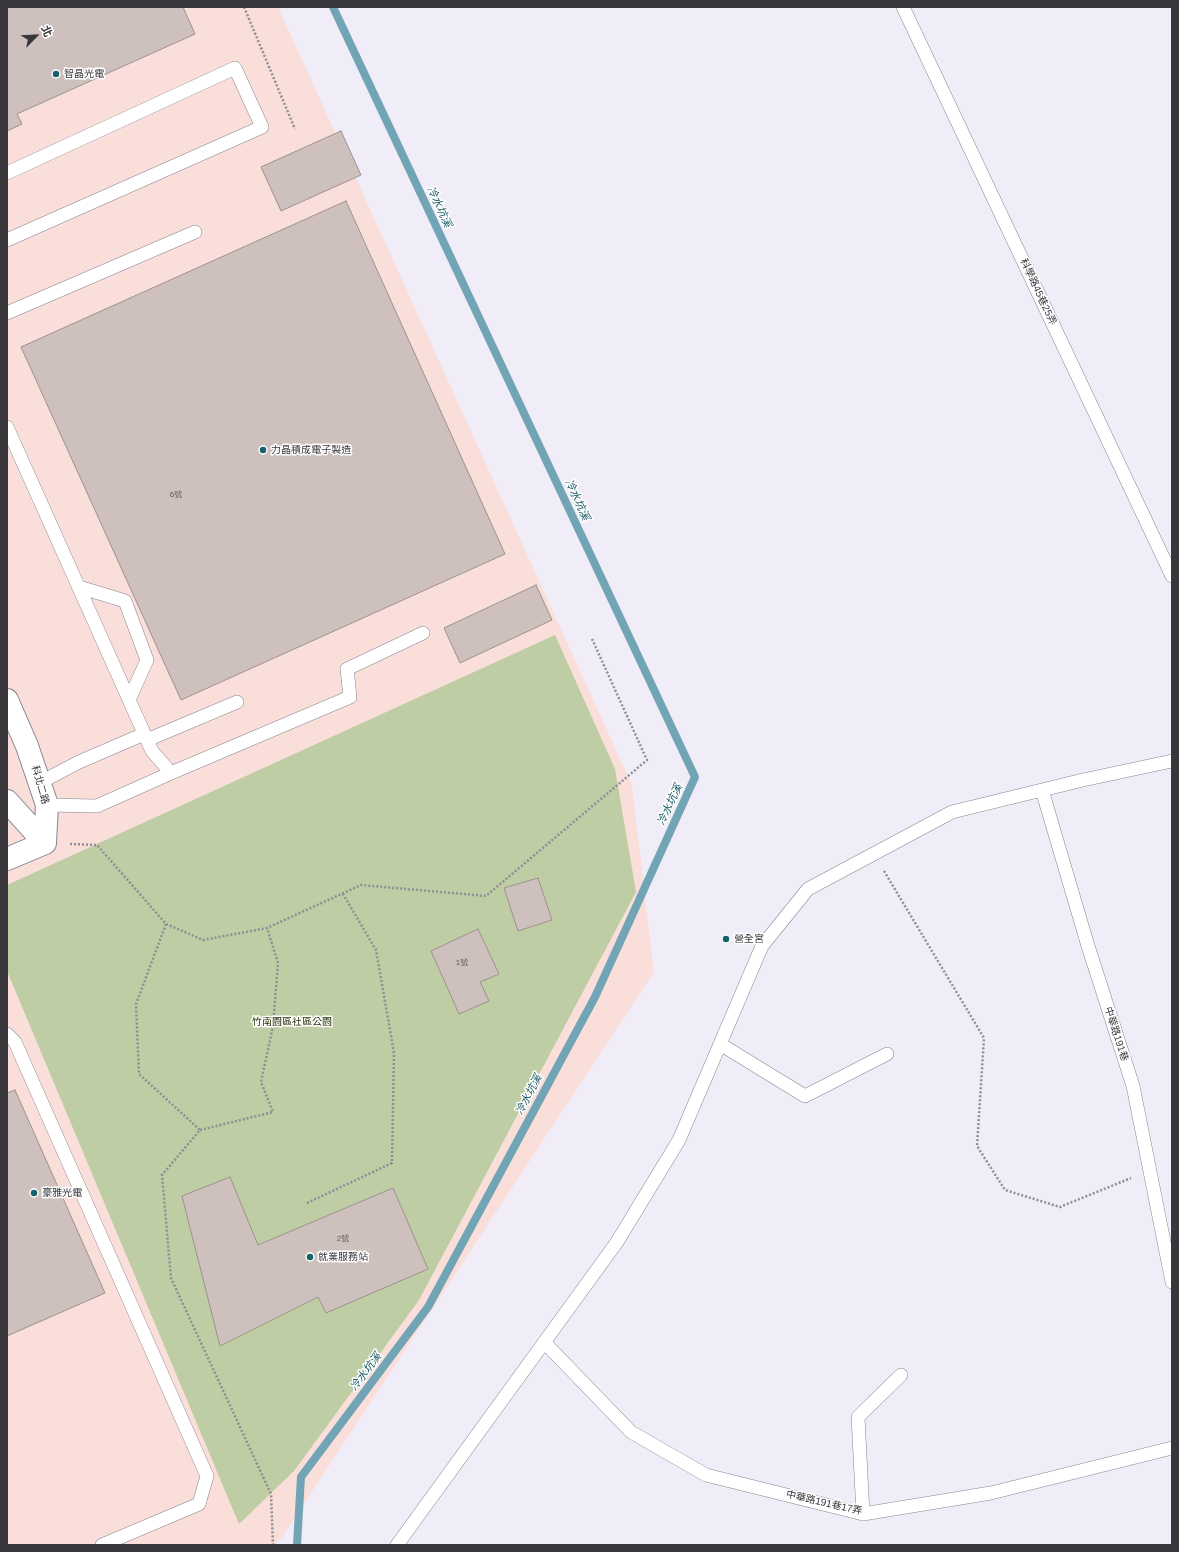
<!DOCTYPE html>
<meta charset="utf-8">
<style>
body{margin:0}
#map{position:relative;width:1179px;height:1552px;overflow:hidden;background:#f0edf9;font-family:Helvetica,"Noto Sans TC",sans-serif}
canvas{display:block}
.frame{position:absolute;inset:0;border:8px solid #39373c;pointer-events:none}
.north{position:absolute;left:16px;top:16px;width:40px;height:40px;-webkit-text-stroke:3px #fff;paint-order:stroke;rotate:66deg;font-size:11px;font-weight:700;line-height:16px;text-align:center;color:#39373c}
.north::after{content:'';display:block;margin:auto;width:14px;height:18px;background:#39373c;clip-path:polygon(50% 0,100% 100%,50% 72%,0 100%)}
</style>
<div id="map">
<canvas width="1179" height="1552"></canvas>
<div class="frame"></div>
<div class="north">北</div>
</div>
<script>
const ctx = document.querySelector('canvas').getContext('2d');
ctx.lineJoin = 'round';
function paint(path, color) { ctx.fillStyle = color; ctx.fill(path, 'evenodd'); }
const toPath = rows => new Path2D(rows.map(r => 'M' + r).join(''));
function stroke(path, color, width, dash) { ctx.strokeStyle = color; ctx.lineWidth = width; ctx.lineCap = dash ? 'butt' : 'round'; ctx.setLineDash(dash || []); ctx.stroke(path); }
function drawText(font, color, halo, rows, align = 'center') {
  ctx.font = font + ' Helvetica,"Noto Sans TC",sans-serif'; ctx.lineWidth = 3; ctx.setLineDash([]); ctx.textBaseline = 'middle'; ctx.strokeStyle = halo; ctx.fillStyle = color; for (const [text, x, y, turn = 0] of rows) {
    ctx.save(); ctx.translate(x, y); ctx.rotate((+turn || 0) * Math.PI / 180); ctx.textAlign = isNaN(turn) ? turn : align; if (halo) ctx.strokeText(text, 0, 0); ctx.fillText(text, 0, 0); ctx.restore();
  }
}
paint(toPath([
 [7,7,278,7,632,785,654,972,282,1537,274,1545,7,1545]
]), '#f9deda');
paint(toPath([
 [555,635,615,769,636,892,419,1300,294,1471,239,1524,7,971,7,885]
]), '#becda4');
stroke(toPath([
 [297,1545,301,1477,428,1307,595,997,695,777,333,7]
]), '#71a4b4', 8);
const building = toPath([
 [7,7,183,7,195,34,17,114,22,124,7,131,7,7],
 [341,131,361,175,281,211,261,167,341,131],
 [346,201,505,554,181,700,21,347,346,201],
 [536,585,552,620,460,663,444,628,536,585],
 [538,878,552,920,518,931,504,888,538,878],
 [478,929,499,974,480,982,489,1001,459,1014,431,951,478,929],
 [15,1090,105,1293,7,1336,7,1093,15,1090],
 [230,1177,258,1245,393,1188,428,1269,326,1313,318,1297,220,1346,182,1196,230,1177]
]);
paint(building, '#cec1bd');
stroke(building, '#9e928e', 1);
const service = toPath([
 [903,7,1172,576],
 [7,173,235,68,262,127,7,240],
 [7,313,195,232],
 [7,427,152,751,171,773,350,697,347,669,423,633],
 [79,587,125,601,147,660,129,700],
 [147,740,237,702],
 [41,782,79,762,144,734],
 [1042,790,1088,946,1133,1086,1172,1282],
 [47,805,97,806,171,773],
 [7,1034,15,1042,207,1476,199,1504,102,1545],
 [720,1044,805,1096,887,1054],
 [544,1342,631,1432,706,1475,863,1514,991,1493,1172,1448],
 [863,1514,858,1417,901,1375],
 [397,1545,617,1242,679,1140,762,946,808,889,952,812,1083,780,1172,761]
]);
const minor = toPath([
 [7,700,27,746,47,805,45,843],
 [7,801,45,843],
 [7,859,45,843]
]);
stroke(service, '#888590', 14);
stroke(minor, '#888590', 24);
stroke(toPath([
 [244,7,295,129],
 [70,844,97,845,166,924,203,940,267,928,361,885,486,896,647,760,592,639],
 [884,871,984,1038,977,1146,1005,1190,1060,1207,1131,1178],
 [166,924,136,1004,139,1074,200,1130,162,1175,171,1278,271,1494,273,1545],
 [200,1130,273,1112,261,1082,273,1026,278,963,267,928],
 [307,1203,392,1163,394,1053,376,950,343,894]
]), '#8f8d95', 2.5, [2, 2]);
stroke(service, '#fff', 13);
stroke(minor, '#fff', 22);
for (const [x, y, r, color] of [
 [56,74,4,"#15626c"],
 [263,450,4,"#15626c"],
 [726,939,4,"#15626c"],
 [34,1193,4,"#15626c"],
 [310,1257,4,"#15626c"]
]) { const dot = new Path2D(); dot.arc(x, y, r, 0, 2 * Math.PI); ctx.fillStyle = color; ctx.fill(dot); stroke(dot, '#fff', 1.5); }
drawText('8px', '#5e5a5c', null, [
 ["6號",176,495],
 ["1號",462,963],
 ["2號",343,1239]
]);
drawText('10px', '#39373c', '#fff', [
 ["智晶光電",64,74],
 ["力晶積成電子製造",271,450],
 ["營全宮",734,939],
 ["豪雅光電",42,1193],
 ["就業服務站",318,1257]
], 'left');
drawText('10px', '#39373c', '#fff', [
 ["科學路45巷25弄",1038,292,65],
 ["科北二路",40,785,74],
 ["中華路191巷",1116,1034,72],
 ["中華路191巷17弄",824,1503,13]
]);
drawText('10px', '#243004', '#fff', [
 ["竹南園區社區公園",292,1022]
]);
drawText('italic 11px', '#1a5767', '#fff', [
 ["冷水坑溪",439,207,65],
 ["冷水坑溪",577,500,65],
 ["冷水坑溪",670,805,-65],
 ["冷水坑溪",529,1095,-62],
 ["冷水坑溪",366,1372,-53]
]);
</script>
